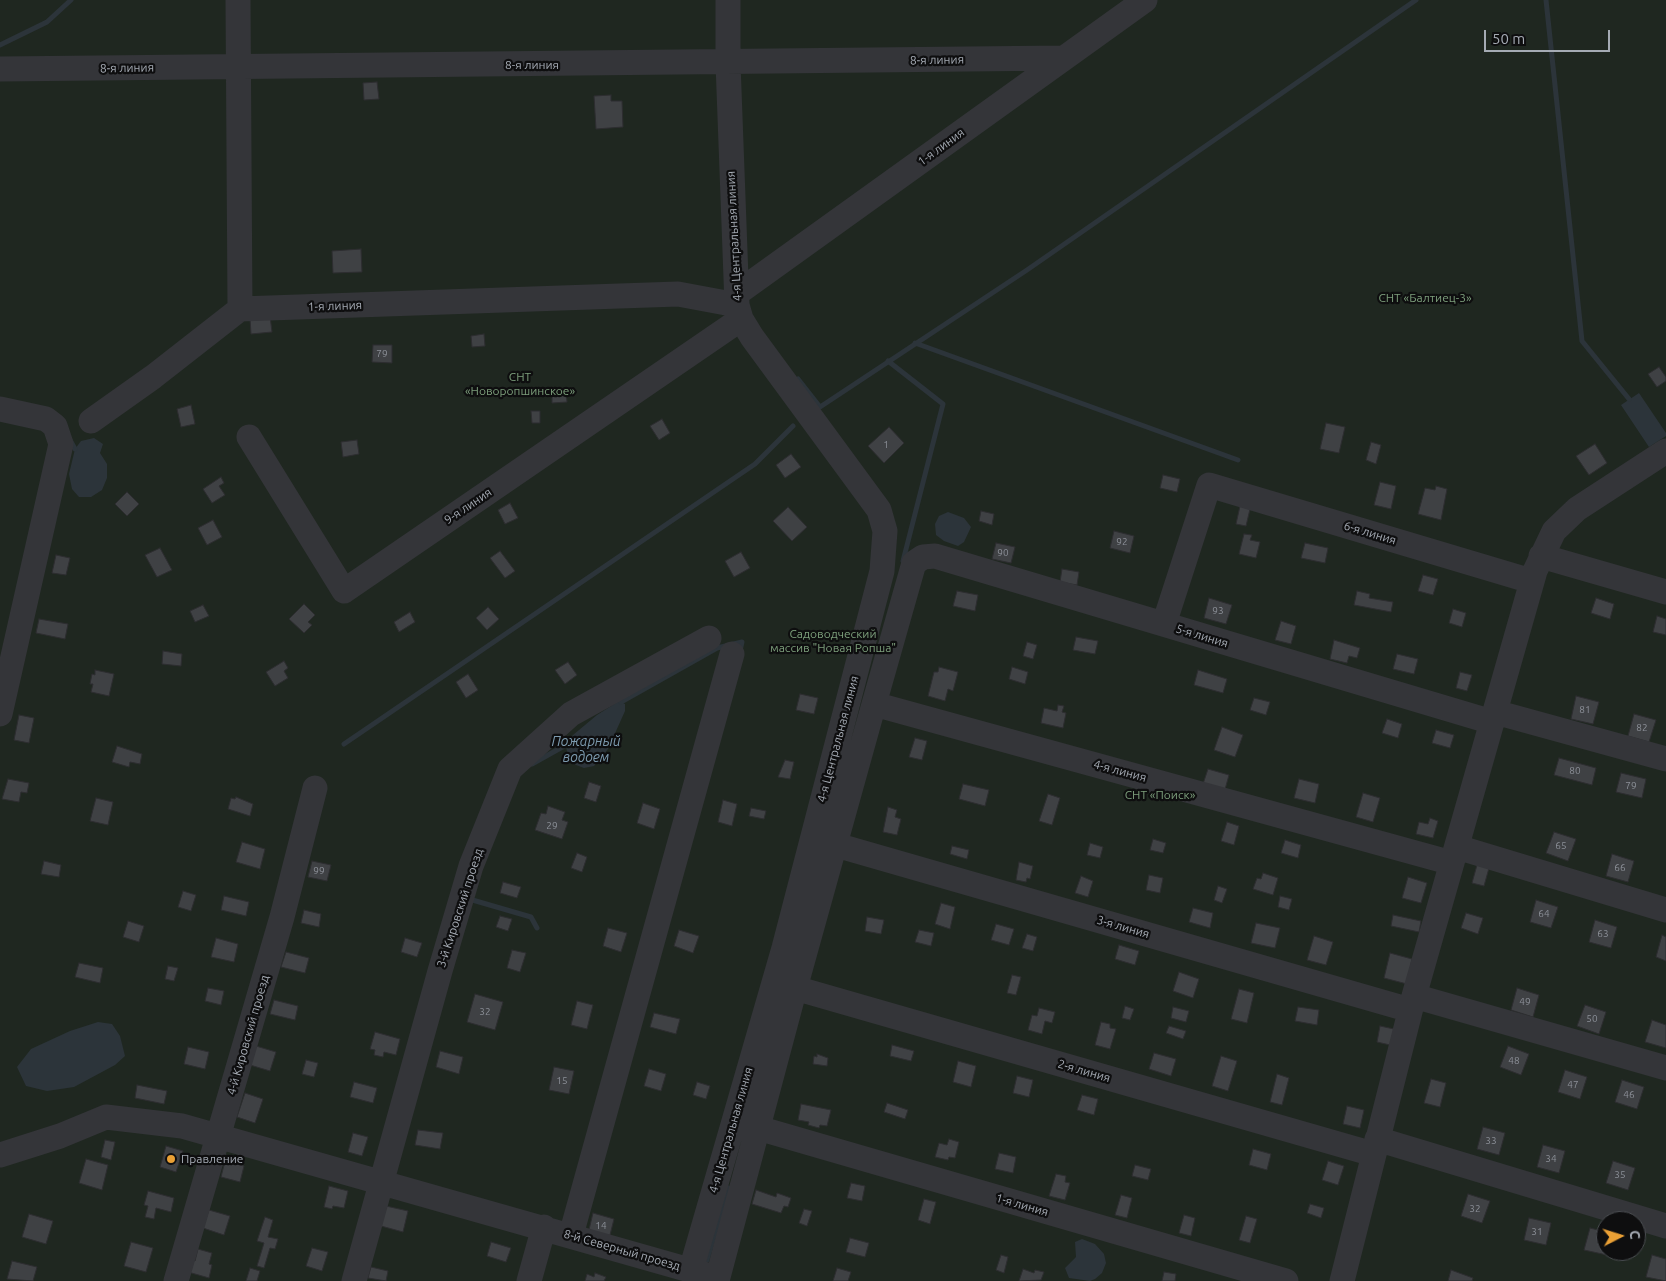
<!DOCTYPE html>
<meta charset="utf-8">
<style>
body{margin:0}
#map{position:relative;width:1666px;height:1281px;overflow:hidden;background:#131314;font-family:Ubuntu,sans-serif}
canvas{display:block}
.north{position:absolute;left:1596px;top:1211px;width:50px;height:50px;box-sizing:border-box;background:#0e0e0f;border:1px solid #4a4d51;border-radius:50%;rotate:85deg;font-size:14px;font-weight:700;line-height:20px;text-align:center;color:#a5abb4}
.north::after{content:'';display:block;margin:auto;width:18px;height:22px;background:#eaa035;clip-path:polygon(50% 0,100% 100%,50% 72%,0 100%)}
.scale{position:absolute;left:1484px;top:30px;width:126px;height:22px;box-sizing:border-box;border:2px solid #a5abb4;border-top:0;padding-left:6px;font-size:15px;line-height:18px;white-space:nowrap;color:#a5abb4;-webkit-text-stroke:4px #0e0e0f;paint-order:stroke}
</style>
<div id="map">
<canvas width="1666" height="1281"></canvas>
<div class="north">С</div>
<div class="scale">50 m</div>
</div>
<script>
const ctx = document.querySelector('canvas').getContext('2d');
ctx.lineJoin = 'round';
function paint(path, color) { ctx.fillStyle = color; ctx.fill(path, 'evenodd'); }
const toPath = rows => new Path2D(rows.map(r => 'M' + r).join(''));
function stroke(path, color, width, dash) { ctx.strokeStyle = color; ctx.lineWidth = width; ctx.lineCap = dash ? 'butt' : 'round'; ctx.setLineDash(dash || []); ctx.stroke(path); }
function drawText(font, color, halo, rows, align = 'center') {
  ctx.font = font + ' Ubuntu,sans-serif'; ctx.lineWidth = 4.5; ctx.setLineDash([]); ctx.textBaseline = 'middle'; ctx.strokeStyle = halo; ctx.fillStyle = color; for (const [text, x, y, turn = 0] of rows) {
    ctx.save(); ctx.translate(x, y); ctx.rotate((+turn || 0) * Math.PI / 180); ctx.textAlign = isNaN(turn) ? turn : align; if (halo) ctx.strokeText(text, 0, 0); ctx.fillText(text, 0, 0); ctx.restore();
  }
}
paint(toPath([
 [0,0,1666,0,1666,1281,0,1281],
 [1606,1221,1636,1221,1636,1251,1606,1251]
]), '#1f2720');
paint(toPath([
 [1639,393,1666,433,1666,436,1649,447,1621,405],
 [94,438,103,444,100,453,107,464,107,478,102,490,91,497,79,497,72,489,69,474,75,449,81,441],
 [948,512,964,518,971,527,964,542,958,546,944,541,936,535,935,524,939,516],
 [619,701,625,704,625,711,608,749,594,766,584,768,576,765,568,758,566,745,573,735,597,715],
 [98,1022,112,1024,120,1036,125,1056,115,1065,74,1087,47,1091,26,1086,17,1067,31,1049,70,1031],
 [1082,1239,1095,1244,1104,1254,1106,1263,1102,1273,1095,1279,1090,1281,1069,1278,1065,1268,1076,1257,1075,1242]
]), '#2c343a');
stroke(toPath([
 [1546,0,1582,341,1629,399],
 [0,45,47,22,71,0],
 [915,343,1238,460],
 [888,361,943,404,903,561],
 [798,379,820,407,1027,270,1416,0],
 [70,440,75,449],
 [621,702,717,648,742,642,740,651],
 [344,744,755,464,793,426],
 [532,764,566,745],
 [469,899,531,917,537,928],
 [707,1260,728,1188]
]), '#2c343a', 5);
const building = toPath([
 [377,82,379,99,364,100,363,83,377,82],
 [611,95,611,101,622,101,623,127,596,129,594,96,611,95],
 [361,249,362,272,333,273,332,251,361,249],
 [270,316,272,332,251,334,250,318,270,316],
 [484,334,485,346,472,347,471,336,484,334],
 [373,345,392,345,392,363,372,362,373,345],
 [1659,367,1666,377,1666,381,1657,387,1648,374,1659,367],
 [554,388,561,388,561,391,566,391,567,402,552,403,552,392,554,392,554,388],
 [191,405,195,424,181,427,177,409,191,405],
 [531,411,540,411,540,423,532,423,531,411],
 [662,419,670,433,659,440,650,426,662,419],
 [1326,423,1345,427,1339,453,1320,449,1326,423],
 [889,427,904,443,884,463,868,446,889,427],
 [357,440,359,454,343,457,341,442,357,440],
 [1371,442,1381,445,1376,464,1366,460,1371,442],
 [1595,444,1607,463,1589,475,1576,456,1595,444],
 [791,454,801,467,785,478,776,465,791,454],
 [1163,475,1180,479,1177,492,1160,488,1163,475],
 [221,477,224,483,219,486,225,495,212,503,203,489,221,477],
 [1380,482,1396,486,1391,509,1374,505,1380,482],
 [1436,486,1447,489,1441,520,1418,514,1425,488,1435,490,1436,486],
 [127,492,139,504,127,516,115,504,127,492],
 [510,503,518,518,505,524,498,510,510,503],
 [1240,506,1250,509,1246,526,1236,524,1240,506],
 [788,507,807,527,792,541,773,521,788,507],
 [981,511,994,514,992,525,979,521,981,511],
 [213,520,222,537,207,545,198,528,213,520],
 [1114,531,1134,536,1130,553,1110,548,1114,531],
 [1244,534,1252,535,1250,540,1260,542,1256,558,1239,554,1244,534],
 [996,543,1015,547,1011,563,992,559,996,543],
 [1305,543,1328,548,1325,563,1301,558,1305,543],
 [160,548,172,570,157,577,145,555,160,548],
 [500,551,515,571,505,578,490,558,500,551],
 [741,552,750,568,734,577,725,561,741,552],
 [56,555,70,558,66,575,52,573,56,555],
 [1062,569,1079,572,1077,585,1060,582,1062,569],
 [1423,575,1438,579,1433,595,1418,591,1423,575],
 [957,591,978,595,975,611,953,606,957,591],
 [1357,591,1370,594,1369,598,1393,602,1391,612,1354,605,1357,591],
 [1209,598,1232,605,1226,624,1204,618,1209,598],
 [1596,598,1614,604,1610,619,1591,613,1596,598],
 [304,604,315,615,308,622,312,625,304,633,289,619,304,604],
 [203,605,209,616,195,622,190,611,203,605],
 [488,607,499,619,487,630,476,618,488,607],
 [1453,609,1466,613,1462,627,1449,623,1453,609],
 [410,612,415,622,399,632,394,622,410,612],
 [1657,616,1666,619,1666,635,1653,632,1657,616],
 [39,619,68,624,65,639,36,633,39,619],
 [1281,621,1296,626,1291,644,1275,640,1281,621],
 [1076,637,1098,641,1095,654,1073,650,1076,637],
 [1334,640,1360,648,1357,658,1349,656,1347,663,1330,659,1334,640],
 [1027,642,1037,645,1033,659,1023,656,1027,642],
 [163,651,182,654,181,666,162,664,163,651],
 [1397,654,1418,659,1414,674,1393,669,1397,654],
 [284,661,288,668,284,671,288,678,275,686,266,672,284,661],
 [568,662,577,675,565,684,555,670,568,662],
 [939,667,958,672,953,691,948,689,945,701,928,696,934,672,938,672,939,667],
 [1012,667,1028,672,1025,684,1009,679,1012,667],
 [95,670,114,674,109,696,91,692,93,684,90,684,92,674,95,675,95,670],
 [1198,670,1227,679,1223,693,1194,685,1198,670],
 [1460,672,1472,675,1467,691,1456,688,1460,672],
 [468,674,478,690,466,698,456,682,468,674],
 [800,694,818,698,814,714,796,710,800,694],
 [1576,696,1599,702,1593,724,1571,719,1576,696],
 [1254,698,1270,702,1266,715,1250,710,1254,698],
 [1058,705,1064,706,1062,712,1066,713,1063,728,1041,723,1044,708,1057,711,1058,705],
 [1634,714,1656,720,1649,742,1628,736,1634,714],
 [19,715,34,718,29,743,14,740,19,715],
 [1387,719,1402,724,1398,738,1382,733,1387,719],
 [1222,727,1243,735,1235,757,1214,750,1222,727],
 [1436,730,1454,735,1450,748,1432,743,1436,730],
 [915,738,927,741,922,760,909,757,915,738],
 [117,746,142,754,140,764,130,762,129,767,112,762,117,746],
 [1559,758,1596,768,1592,785,1554,775,1559,758],
 [785,760,794,762,790,779,778,777,785,760],
 [1208,769,1229,775,1224,793,1202,787,1208,769],
 [1621,773,1646,779,1642,798,1616,792,1621,773],
 [8,779,29,783,27,793,21,792,19,802,2,799,8,779],
 [1299,779,1319,784,1315,803,1294,798,1299,779],
 [589,782,601,786,596,802,584,798,589,782],
 [963,784,989,790,985,806,959,799,963,784],
 [1363,793,1380,798,1373,822,1356,817,1363,793],
 [1048,794,1060,798,1052,825,1039,821,1048,794],
 [236,797,253,804,250,816,228,809,231,798,235,799,236,797],
 [96,798,113,802,108,825,90,821,96,798],
 [723,800,737,804,732,826,718,822,723,800],
 [643,803,660,809,654,829,637,823,643,803],
 [548,806,565,812,562,820,568,822,562,839,535,830,541,813,546,814,548,806],
 [888,807,897,810,895,817,901,819,897,835,883,832,888,807],
 [751,808,766,811,764,819,749,816,751,808],
 [1430,818,1438,821,1433,838,1416,834,1419,822,1428,824,1430,818],
 [1227,822,1239,826,1234,845,1221,841,1227,822],
 [1554,832,1576,839,1568,861,1546,853,1554,832],
 [1153,839,1166,843,1163,853,1150,850,1153,839],
 [1285,840,1301,845,1298,858,1281,853,1285,840],
 [242,842,265,849,260,869,236,862,242,842],
 [1090,843,1103,847,1100,858,1087,855,1090,843],
 [952,846,969,850,967,859,950,854,952,846],
 [577,853,587,857,582,872,571,868,577,853],
 [1612,854,1634,861,1628,882,1606,876,1612,854],
 [44,861,61,865,59,877,41,874,44,861],
 [312,861,331,865,327,881,308,877,312,861],
 [1019,862,1033,866,1030,879,1027,878,1026,882,1016,880,1019,862],
 [1477,865,1489,868,1484,886,1472,883,1477,865],
 [1263,873,1278,878,1273,895,1253,889,1257,878,1261,879,1263,873],
 [1149,875,1163,878,1160,893,1146,890,1149,875],
 [1081,876,1093,881,1088,897,1075,893,1081,876],
 [1408,877,1427,883,1421,903,1402,898,1408,877],
 [503,882,521,887,517,898,500,893,503,882],
 [1218,886,1227,889,1222,903,1214,900,1218,886],
 [183,891,196,895,191,911,178,907,183,891],
 [224,896,249,902,246,916,221,910,224,896],
 [1280,896,1292,899,1289,910,1278,907,1280,896],
 [1536,900,1558,907,1551,928,1530,922,1536,900],
 [941,903,955,907,950,929,935,924,941,903],
 [1193,908,1213,913,1210,928,1189,922,1193,908],
 [304,910,321,914,319,927,301,923,304,910],
 [1466,913,1483,918,1478,934,1461,928,1466,913],
 [1393,915,1421,921,1419,932,1391,926,1393,915],
 [500,916,512,919,508,931,496,927,500,916],
 [867,917,884,920,881,934,865,931,867,917],
 [1595,920,1617,927,1611,948,1589,942,1595,920],
 [128,921,144,926,139,942,123,937,128,921],
 [1256,923,1280,928,1275,948,1251,943,1256,923],
 [996,924,1014,929,1009,945,991,940,996,924],
 [608,928,627,933,621,952,603,946,608,928],
 [679,930,699,936,693,953,674,946,679,930],
 [919,930,934,933,931,946,915,942,919,930],
 [1027,934,1037,937,1033,951,1022,948,1027,934],
 [1662,935,1666,937,1666,961,1656,957,1662,935],
 [1314,936,1333,942,1326,965,1307,960,1314,936],
 [216,938,238,944,234,962,211,957,216,938],
 [405,938,422,943,417,957,401,952,405,938],
 [1119,945,1139,951,1135,965,1115,959,1119,945],
 [512,950,526,953,520,972,507,968,512,950],
 [286,952,309,958,305,973,281,967,286,952],
 [1390,953,1412,959,1407,984,1384,978,1390,953],
 [79,963,103,968,100,983,75,977,79,963],
 [168,966,178,968,174,981,165,979,168,966],
 [1179,972,1199,979,1193,998,1173,991,1179,972],
 [1012,975,1021,977,1016,995,1007,993,1012,975],
 [208,988,224,991,221,1005,205,1001,208,988],
 [1517,988,1539,995,1533,1017,1511,1010,1517,988],
 [1239,989,1254,993,1247,1023,1231,1019,1239,989],
 [475,994,503,1002,495,1030,467,1022,475,994],
 [274,1000,298,1006,295,1020,270,1014,274,1000],
 [577,1001,593,1005,587,1029,571,1025,577,1001],
 [1585,1005,1606,1012,1599,1034,1577,1026,1585,1005],
 [1125,1006,1134,1009,1130,1020,1122,1018,1125,1006],
 [1173,1007,1189,1011,1186,1022,1171,1018,1173,1007],
 [1298,1007,1319,1010,1317,1025,1295,1021,1298,1007],
 [1039,1008,1055,1012,1052,1023,1045,1021,1042,1034,1028,1030,1032,1015,1037,1016,1039,1008],
 [654,1013,680,1019,676,1034,650,1027,654,1013],
 [1652,1020,1666,1025,1666,1048,1645,1042,1652,1020],
 [1101,1022,1110,1024,1110,1028,1116,1029,1110,1049,1095,1045,1101,1022],
 [1169,1026,1186,1031,1183,1039,1166,1033,1169,1026],
 [1380,1026,1394,1029,1390,1045,1377,1042,1380,1026],
 [375,1032,400,1039,396,1055,384,1052,383,1057,374,1055,375,1050,370,1049,375,1032],
 [892,1045,914,1051,911,1061,890,1056,892,1045],
 [256,1046,276,1052,270,1071,250,1065,256,1046],
 [1508,1046,1529,1054,1521,1075,1500,1067,1508,1046],
 [188,1047,209,1052,205,1069,184,1064,188,1047],
 [440,1051,463,1057,459,1074,436,1067,440,1051],
 [1154,1053,1176,1059,1171,1076,1149,1069,1154,1053],
 [817,1054,828,1058,827,1066,813,1064,814,1056,817,1057,817,1054],
 [1221,1056,1237,1061,1228,1091,1212,1086,1221,1056],
 [306,1060,318,1063,314,1077,302,1074,306,1060],
 [958,1061,976,1066,971,1087,953,1082,958,1061],
 [554,1067,574,1071,569,1094,549,1090,554,1067],
 [649,1069,666,1074,661,1091,644,1086,649,1069],
 [1565,1070,1587,1077,1580,1099,1558,1092,1565,1070],
 [1277,1074,1289,1078,1282,1105,1270,1102,1277,1074],
 [1017,1076,1033,1080,1029,1097,1013,1093,1017,1076],
 [1431,1079,1446,1083,1440,1107,1424,1103,1431,1079],
 [1622,1080,1644,1087,1637,1109,1615,1102,1622,1080],
 [354,1082,377,1088,373,1103,350,1097,354,1082],
 [697,1082,710,1086,706,1099,693,1095,697,1082],
 [137,1085,167,1091,164,1104,135,1098,137,1085],
 [245,1093,263,1099,255,1123,237,1117,245,1093],
 [1082,1095,1098,1099,1094,1115,1077,1110,1082,1095],
 [887,1103,908,1110,905,1119,884,1112,887,1103],
 [801,1104,831,1110,827,1126,820,1125,819,1128,808,1125,809,1122,798,1120,801,1104],
 [1347,1106,1364,1110,1360,1128,1343,1124,1347,1106],
 [1483,1127,1505,1133,1499,1155,1477,1149,1483,1127],
 [418,1130,443,1133,440,1149,415,1145,418,1130],
 [353,1133,368,1137,362,1156,348,1152,353,1133],
 [949,1139,959,1142,955,1158,949,1157,948,1160,935,1157,939,1143,947,1145,949,1139],
 [105,1140,115,1142,111,1160,101,1157,105,1140],
 [1543,1145,1565,1151,1559,1173,1537,1167,1543,1145],
 [166,1146,183,1151,176,1172,160,1167,166,1146],
 [1253,1149,1271,1154,1267,1170,1249,1165,1253,1149],
 [999,1153,1016,1157,1013,1173,995,1169,999,1153],
 [86,1159,108,1165,102,1190,79,1183,86,1159],
 [225,1161,244,1166,240,1182,221,1177,225,1161],
 [1328,1161,1344,1166,1338,1185,1322,1180,1328,1161],
 [1613,1161,1635,1168,1628,1190,1606,1183,1613,1161],
 [1135,1165,1151,1169,1148,1180,1132,1176,1135,1165],
 [1056,1174,1066,1176,1065,1182,1070,1183,1065,1200,1049,1196,1056,1174],
 [851,1183,865,1186,862,1201,847,1198,851,1183],
 [329,1186,348,1191,344,1208,333,1206,332,1209,324,1207,329,1186],
 [756,1190,776,1197,777,1193,791,1198,788,1207,784,1206,781,1213,752,1204,756,1190],
 [148,1191,174,1198,171,1212,156,1208,154,1219,145,1217,148,1206,144,1205,148,1191],
 [1468,1194,1490,1201,1482,1223,1461,1216,1468,1194],
 [1121,1195,1132,1198,1127,1218,1115,1215,1121,1195],
 [924,1199,936,1202,930,1224,918,1220,924,1199],
 [1310,1204,1324,1208,1321,1218,1307,1213,1310,1204],
 [386,1206,408,1211,403,1232,381,1226,386,1206],
 [804,1209,812,1211,807,1226,799,1223,804,1209],
 [209,1210,230,1216,224,1235,203,1228,209,1210],
 [593,1213,614,1219,609,1239,588,1234,593,1213],
 [29,1214,53,1221,46,1244,22,1237,29,1214],
 [1184,1215,1195,1218,1191,1236,1179,1233,1184,1215],
 [1246,1216,1257,1219,1250,1243,1239,1240,1246,1216],
 [265,1217,273,1220,268,1237,278,1239,275,1249,270,1248,264,1268,257,1266,264,1243,257,1241,265,1217],
 [1529,1218,1551,1223,1546,1245,1524,1240,1529,1218],
 [1590,1228,1606,1232,1607,1255,1584,1250,1590,1228],
 [850,1238,869,1243,865,1257,846,1252,850,1238],
 [131,1242,153,1248,146,1272,124,1266,131,1242],
 [491,1242,511,1248,506,1262,487,1256,491,1242],
 [312,1248,328,1252,322,1271,306,1266,312,1248],
 [198,1249,212,1253,209,1264,212,1265,209,1278,188,1272,192,1260,195,1261,198,1249],
 [1001,1255,1008,1257,1004,1273,996,1270,1001,1255],
 [1652,1255,1666,1259,1666,1281,1646,1277,1652,1255],
 [12,1261,37,1267,33,1281,7,1279,12,1261],
 [371,1267,388,1271,386,1281,368,1278,371,1267],
 [250,1268,260,1271,257,1281,246,1281,250,1268],
 [837,1268,851,1272,848,1281,833,1281,837,1268],
 [1023,1269,1034,1273,1035,1270,1044,1272,1041,1280,1019,1281,1023,1269],
 [1451,1270,1473,1278,1472,1281,1448,1281,1451,1270],
 [1164,1272,1176,1274,1175,1281,1162,1281,1164,1272],
 [595,1273,606,1277,604,1281,585,1281,587,1274,594,1277,595,1273]
]);
paint(building, '#3f4144');
stroke(building, '#2d2d30', 1);
stroke(toPath([
 [238,0,240,309],
 [0,69,1064,58],
 [736,294,1145,0],
 [240,309,678,294,737,305],
 [0,409,46,419,55,426,61,444,0,714],
 [91,421,153,377,240,309],
 [249,437,344,591,741,319],
 [1541,556,1666,592],
 [1164,624,1209,485,1531,581],
 [874,704,1452,863],
 [1495,712,1666,759],
 [836,845,1410,1010],
 [1457,847,1666,910],
 [795,988,1373,1154],
 [1414,996,1666,1068],
 [758,1128,1286,1281],
 [1377,1139,1666,1226],
 [0,1155,60,1136,106,1117,182,1126,707,1275],
 [571,1235,732,654],
 [691,1270,784,948,882,571,885,531,879,510,752,337,741,319,737,305,728,63,728,0],
 [718,1277,795,988,874,704,914,563,923,557,935,556,1492,722],
 [176,1281,282,917,315,788],
 [354,1281,440,971,471,866,510,769,571,714,709,638],
 [529,1281,544,1227],
 [1342,1281,1414,996,1535,571,1554,531,1577,509,1666,451]
]), '#343539', 25);
for (const [x, y, r, color] of [
 [171,1159,5,"#eaa035"]
]) { const dot = new Path2D(); dot.arc(x, y, r, 0, 2 * Math.PI); ctx.fillStyle = color; ctx.fill(dot); stroke(dot, '#0e0e0f', 2); }
drawText('10px', '#8c9098', null, [
 ["79",382,354],
 ["1",886,445],
 ["92",1122,542],
 ["90",1003,553],
 ["93",1218,611],
 ["81",1585,710],
 ["82",1642,728],
 ["80",1575,771],
 ["79",1631,786],
 ["29",552,826],
 ["65",1561,846],
 ["66",1620,868],
 ["99",319,871],
 ["64",1544,914],
 ["63",1603,934],
 ["49",1525,1002],
 ["32",485,1012],
 ["50",1592,1019],
 ["48",1514,1061],
 ["15",562,1081],
 ["47",1573,1085],
 ["46",1629,1095],
 ["33",1491,1141],
 ["34",1551,1159],
 ["35",1620,1175],
 ["32",1475,1209],
 ["14",601,1226],
 ["31",1537,1232]
]);
drawText('12px', '#a5abb4', '#0e0e0f', [
 ["8-я линия",937,60,-1],
 ["8-я линия",532,65],
 ["8-я линия",127,68,-1],
 ["1-я линия",941,147,-36],
 ["4-я Центральная линия",734,236,-93],
 ["1-я линия",335,306,-2],
 ["9-я линия",468,506,-34],
 ["6-я линия",1370,533,17],
 ["5-я линия",1202,636,17],
 ["4-я Центральная линия",838,739,-75],
 ["4-я линия",1120,771,15],
 ["3-й Кировский проезд",460,908,-72],
 ["3-я линия",1123,927,16],
 ["4-й Кировский проезд",248,1035,-74],
 ["2-я линия",1084,1071,16],
 ["4-я Центральная линия",731,1130,-74],
 ["1-я линия",1022,1205,16],
 ["8-й Северный проезд",622,1250,16]
]);
drawText('12px', '#7d9f7c', '#0e0e0f', [
 ["СНТ «Балтиец-3»",1425,298],
 ["СНТ",520,377],
 ["«Новоропшинское»",520,391],
 ["Садоводческий",833,634],
 ["массив \"Новая Ропша\"",833,648],
 ["СНТ «Поиск»",1160,795]
]);
drawText('12px', '#a5abb4', '#0e0e0f', [
 ["Правление",181,1159]
], 'left');
drawText('italic 14px', '#7d9baf', '#0e0e0f', [
 ["Пожарный",586,741],
 ["водоем",586,757]
]);
</script>
